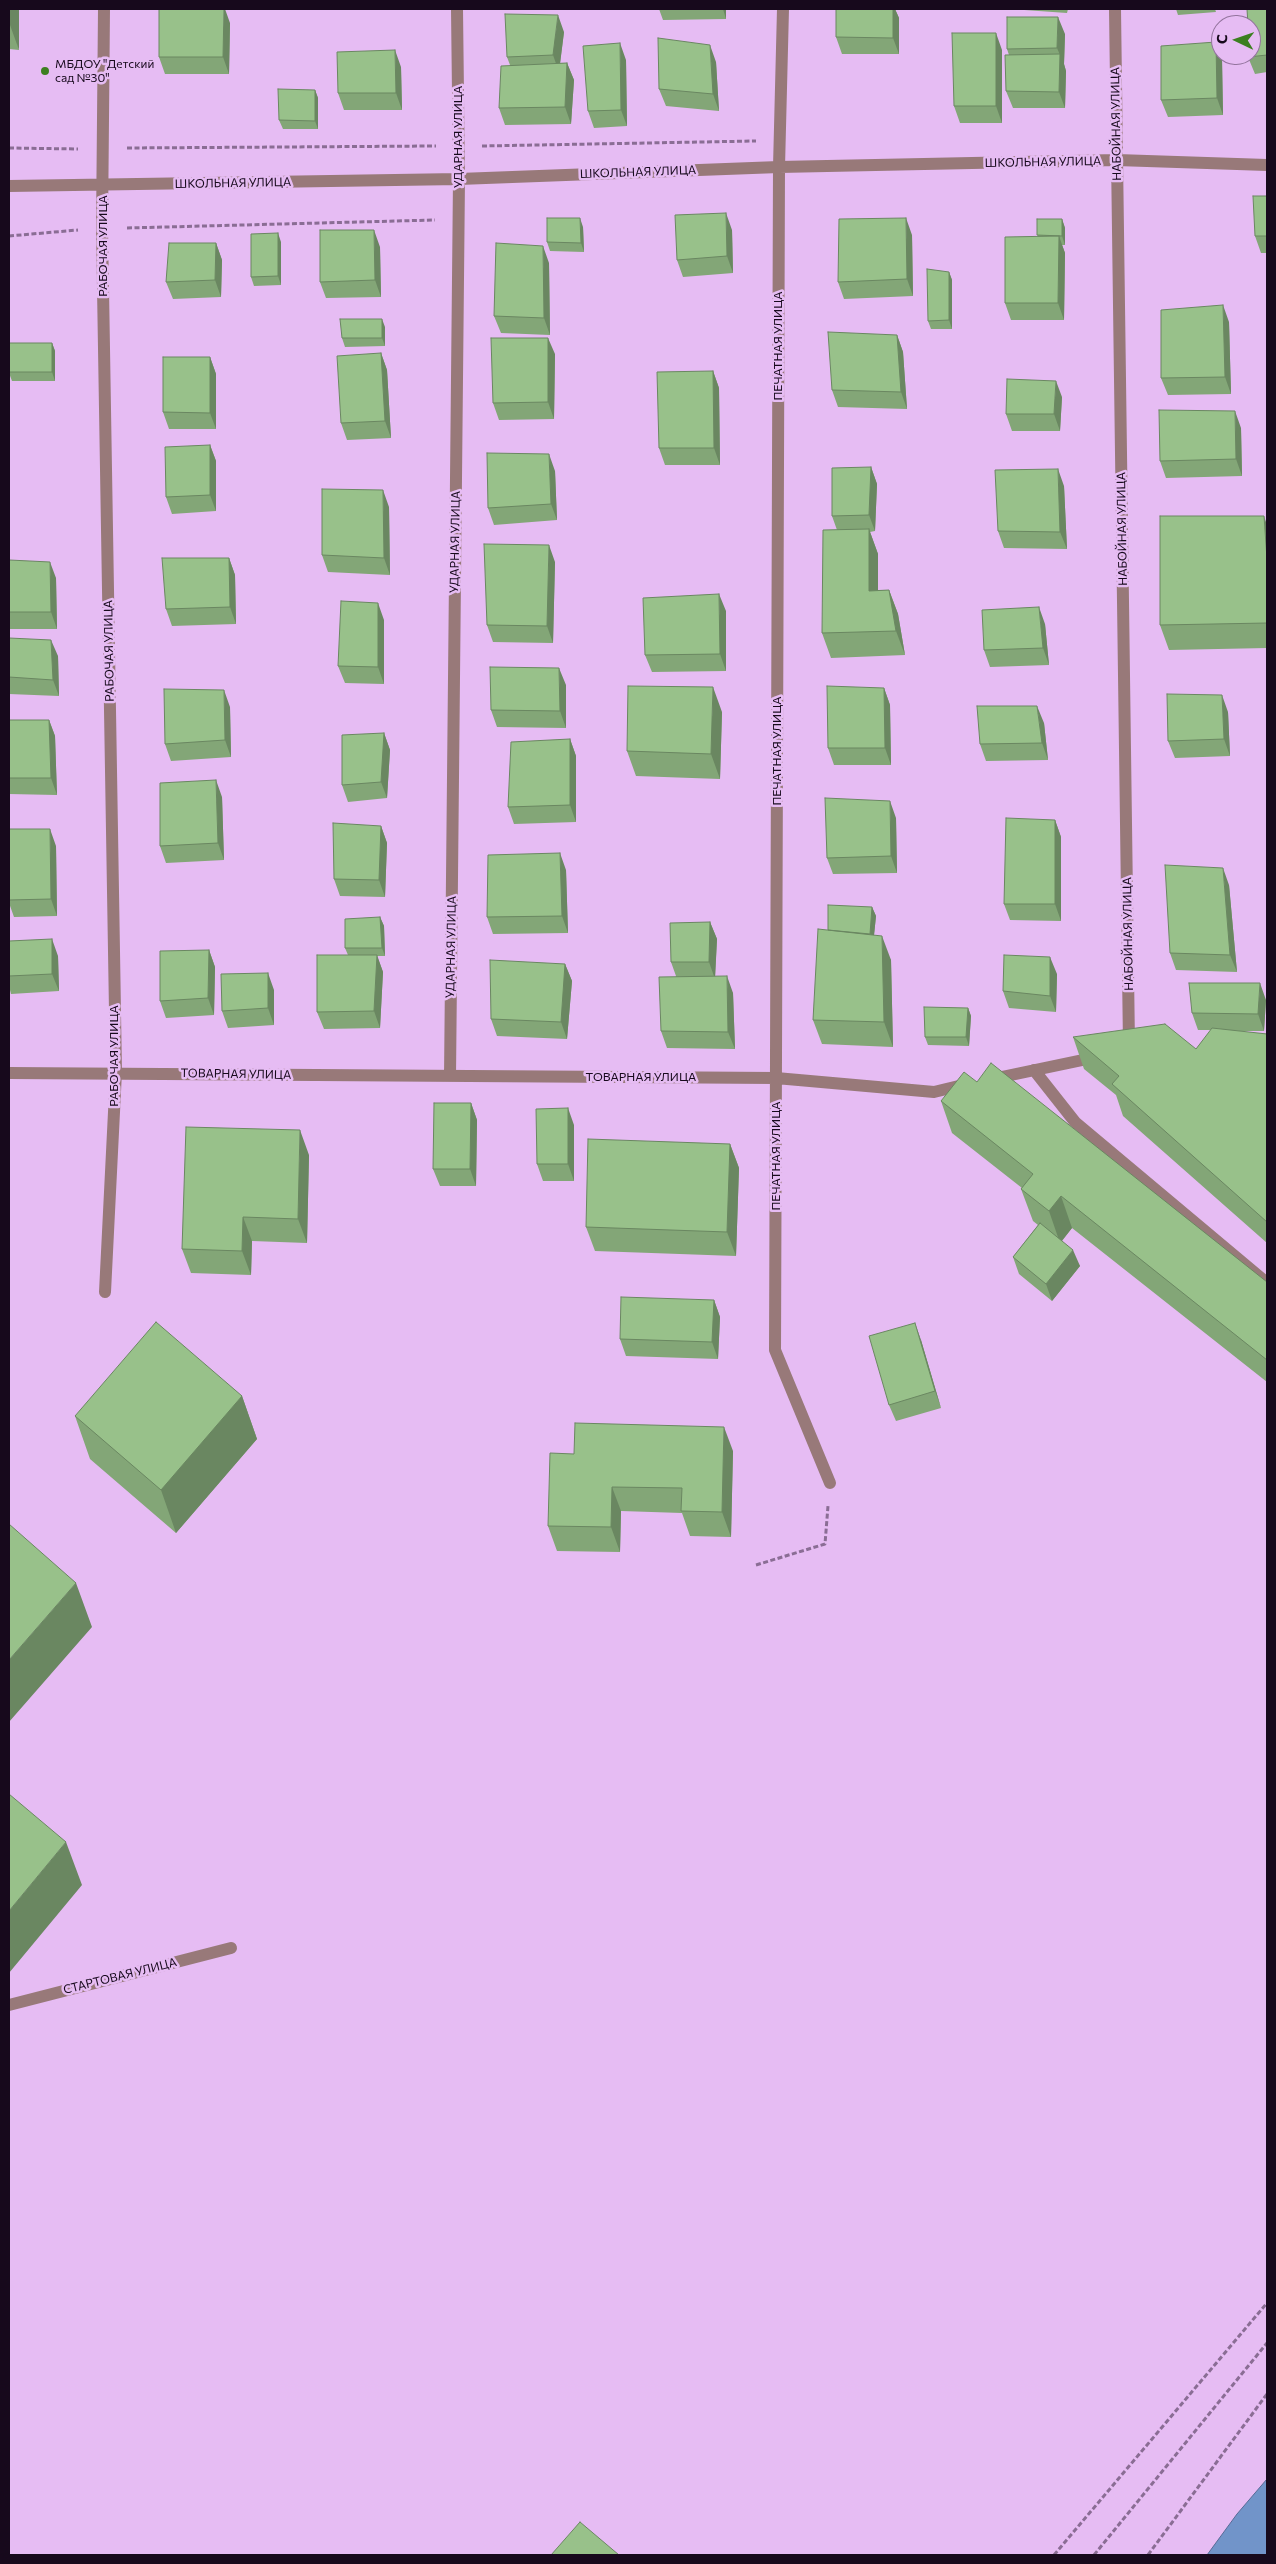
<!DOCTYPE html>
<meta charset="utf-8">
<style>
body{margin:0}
#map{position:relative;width:1276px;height:2564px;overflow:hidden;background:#e6bcf3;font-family:Commissioner,sans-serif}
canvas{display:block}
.frame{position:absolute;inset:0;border:10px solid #17091c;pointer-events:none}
.north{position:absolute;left:1211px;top:15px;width:50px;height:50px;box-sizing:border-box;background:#e6bcf3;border:1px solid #93749d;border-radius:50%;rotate:273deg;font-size:14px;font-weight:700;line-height:20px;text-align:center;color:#17091c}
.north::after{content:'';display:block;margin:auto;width:18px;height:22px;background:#3c7f20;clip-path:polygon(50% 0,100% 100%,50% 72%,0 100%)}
</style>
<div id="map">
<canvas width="1276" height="2564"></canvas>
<div class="frame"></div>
<div class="north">С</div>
</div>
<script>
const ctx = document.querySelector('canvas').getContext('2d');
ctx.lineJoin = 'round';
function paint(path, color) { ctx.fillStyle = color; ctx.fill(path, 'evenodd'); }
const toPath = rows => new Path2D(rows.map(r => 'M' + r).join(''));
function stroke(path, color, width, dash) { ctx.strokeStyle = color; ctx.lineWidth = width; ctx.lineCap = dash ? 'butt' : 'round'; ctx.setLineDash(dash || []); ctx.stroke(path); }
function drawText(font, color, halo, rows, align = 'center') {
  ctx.font = font + ' Commissioner,sans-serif'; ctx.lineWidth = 5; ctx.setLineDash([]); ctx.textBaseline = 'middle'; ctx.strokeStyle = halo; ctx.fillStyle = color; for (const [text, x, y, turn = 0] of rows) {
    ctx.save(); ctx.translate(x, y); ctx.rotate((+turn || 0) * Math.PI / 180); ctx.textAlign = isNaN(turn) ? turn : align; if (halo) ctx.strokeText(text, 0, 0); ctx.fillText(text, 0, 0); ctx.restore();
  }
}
const water = toPath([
 [1267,2479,1267,2555,1207,2555,1237,2514,1267,2479]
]);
paint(water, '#7194c9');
stroke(water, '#566a95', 1);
stroke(toPath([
 [482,146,756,141],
 [9,148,78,149],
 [127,148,436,146],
 [127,228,435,220],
 [9,236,78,230],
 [756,1565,825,1544,828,1506],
 [1054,2555,1267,2303],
 [1094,2555,1267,2343],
 [1148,2555,1267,2394]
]), '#8a6d94', 3, [5, 2.5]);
stroke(toPath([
 [104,9,102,228,116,1072,105,1292],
 [783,9,779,167,775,1350,830,1483],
 [1115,9,1129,1045],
 [9,186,459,179,779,167,1117,160,1267,165],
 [1034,1070,1075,1122,1267,1283],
 [9,1073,776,1078,934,1092,967,1084],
 [450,1076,459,179,457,9],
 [992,1079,1097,1057],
 [9,2005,231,1948]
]), '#987979', 12);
paint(toPath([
 [9,9,19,50,9,49],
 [659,9,726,9,726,19,663,20],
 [836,9,895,9,899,18,899,54,842,54,836,37],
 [1010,9,1068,9,1067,13],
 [1176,9,1215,9,1216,12,1178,15],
 [1267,9,1267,72,1255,74,1248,57],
 [230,23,229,74,165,74,159,57],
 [564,32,560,63,567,63,574,80,571,124,505,125,499,108,510,65,507,57],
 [1065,34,1064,64,1066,71,1065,108,1013,108,1006,91,1009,55,1007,49],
 [1216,42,1222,59,1223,115,1168,117,1161,100],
 [1002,50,1002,123,960,123,954,106],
 [626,60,627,126,594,128,588,111],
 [716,62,719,111,666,106,659,89],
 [401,67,402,110,344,110,338,93],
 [315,90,318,98,318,129,283,129,279,120],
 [1267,196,1267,253,1261,253,1255,236],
 [1062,219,1065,228,1065,245,1062,245,1065,253,1064,320,1011,320,1005,303,1038,236,1037,235],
 [583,227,584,252,550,251,547,242],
 [732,230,733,273,683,277,677,260],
 [912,235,913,296,844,299,838,282],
 [281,242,281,285,254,286,251,277],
 [216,243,222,260,221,297,173,299,166,282],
 [380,247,381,297,326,298,320,282],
 [549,263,550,335,501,333,494,316],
 [949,272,952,280,952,329,931,329,928,321],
 [1229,322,1231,394,1168,395,1161,378],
 [385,327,385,346,345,347,342,338],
 [897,335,903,352,907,409,838,407,832,390],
 [9,343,52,343,55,351,55,381,12,381,9,373],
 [381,353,387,370,391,438,347,440,341,423],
 [555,354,554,419,499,420,493,403],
 [210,357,216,374,216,429,169,429,163,412],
 [713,371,719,388,720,465,665,465,659,448],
 [1062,397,1060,431,1012,431,1006,414],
 [1241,428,1242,476,1166,478,1160,461],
 [210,445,216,461,216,511,172,514,166,497],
 [871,467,877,484,875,531,870,532,878,554,878,590,889,590,898,614,905,655,831,658,822,633,837,530,832,516],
 [555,471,557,520,494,525,488,508],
 [1064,486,1067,549,1004,548,998,531],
 [389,507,390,575,328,572,322,555],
 [1267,525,1267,648,1169,650,1160,625],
 [229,558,235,575,236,624,172,626,166,609],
 [9,560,56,578,57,629,9,629],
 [555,562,553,643,493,642,487,625],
 [726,611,726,671,652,672,645,655],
 [384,620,384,684,345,683,338,666],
 [1045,624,1049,665,990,667,984,650],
 [9,638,58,656,59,696,9,694],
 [566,685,566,728,497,727,491,710],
 [884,688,890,705,891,765,834,765,828,748],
 [230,707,231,757,171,761,165,744],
 [722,712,720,779,636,776,627,751],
 [1228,712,1230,756,1175,758,1168,741],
 [9,720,49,720,55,736,57,795,9,794],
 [1044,723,1048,760,986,761,980,744],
 [384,733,390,750,387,798,348,802,342,785],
 [570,739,576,756,576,822,514,824,508,807],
 [222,797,224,860,166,863,160,846],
 [896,818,897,873,833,874,827,858],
 [1055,820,1061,837,1061,921,1010,920,1004,904],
 [381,826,387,843,385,897,340,896,334,879],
 [56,846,57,916,14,917,9,903,9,900],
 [566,870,568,933,493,934,487,917],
 [1229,885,1237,972,1176,970,1170,953],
 [872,907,876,916,874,935,891,960,893,1047,822,1044,813,1020,828,930],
 [380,917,384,926,385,956,377,956,383,972,380,1028,324,1029,317,1012,348,955,345,948],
 [710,922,717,939,715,976,733,993,735,1049,667,1048,661,1031,676,976,671,962],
 [9,941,58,956,59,991,11,994,9,986],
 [209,950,215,967,214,1015,166,1018,160,1001],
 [565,964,572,981,567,1039,497,1036,491,1019],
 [1057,974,1056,1012,1009,1008,1003,991],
 [274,990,274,1025,228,1028,222,1011],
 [1266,1000,1264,1031,1235,1031,1267,1034,1267,1243,1123,1116,1116,1095,1084,1069,1073,1037,1196,1049,1211,1030,1198,1030,1192,1013],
 [968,1008,971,1016,969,1046,928,1045,925,1037],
 [977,1082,1267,1282,1267,1382,1072,1228,1062,1241,1080,1266,1052,1301,1019,1274,1013,1257,1038,1225,1033,1221,1021,1189,1022,1188,952,1133,941,1101],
 [471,1103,477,1120,476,1186,440,1186,433,1169],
 [574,1125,574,1181,543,1181,537,1164],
 [730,1144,739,1168,736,1256,595,1251,586,1227],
 [309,1155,307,1243,252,1241,251,1275,191,1273,182,1249],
 [714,1300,720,1317,718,1359,626,1356,620,1339],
 [921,1340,941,1408,896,1421,889,1405],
 [242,1396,257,1439,176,1533,90,1459,75,1416],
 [733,1451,731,1537,690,1536,682,1513,621,1511,620,1552,557,1551,548,1526,574,1454]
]), '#83a677');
paint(toPath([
 [10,9,19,9,19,50,10,25],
 [224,9,225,9,230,23,229,74,223,57],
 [723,9,726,9,726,19],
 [893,9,895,9,899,18,899,54,893,38],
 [558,15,564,32,559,72,553,55],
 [1058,17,1065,34,1064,64,1066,71,1065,108,1059,92,1060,55,1057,48],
 [996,33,1002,50,1002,123,996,106],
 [1216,42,1222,59,1223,115,1217,98],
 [620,43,626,60,627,126,621,110],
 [710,45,716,62,719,111,713,94],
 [395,50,401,67,402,110,396,93],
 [567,63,574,80,571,124,565,107],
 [315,90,318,98,318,129,315,121],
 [726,213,732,230,733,273,727,256],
 [580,218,583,227,584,252,581,243],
 [906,218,912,235,913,296,907,279],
 [1062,219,1065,228,1065,245,1062,236],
 [374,230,380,247,381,297,375,280],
 [278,233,281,242,281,285,278,276],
 [1059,236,1065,253,1064,320,1058,303],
 [216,243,222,260,221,297,215,280],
 [543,246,549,263,550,335,544,318],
 [949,272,952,280,952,329,949,320],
 [1223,305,1229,322,1231,394,1225,377],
 [382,319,385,327,385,346,382,338],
 [897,335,903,352,907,409,901,392],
 [548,338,555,354,554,419,548,402],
 [52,343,55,351,55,381,52,372],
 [381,353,387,370,391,438,385,421],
 [210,357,216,374,216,429,210,413],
 [713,371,719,388,720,465,714,448],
 [1056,381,1062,397,1060,431,1054,414],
 [1235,411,1241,428,1242,476,1236,459],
 [210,445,216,461,216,511,210,495],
 [549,454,555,471,557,520,551,504],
 [871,467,877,484,875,531,869,515],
 [1058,469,1064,486,1067,549,1060,532],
 [383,490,389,507,390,575,384,558],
 [1264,516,1267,525,1267,559],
 [869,529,878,554,878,616,869,591],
 [549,545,555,562,553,643,547,626],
 [229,558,235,575,236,624,230,607],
 [50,562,56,578,57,629,51,612],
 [889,590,898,614,905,655,896,631],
 [719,594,726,611,726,671,720,654],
 [378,603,384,620,384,684,378,667],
 [1039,607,1045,624,1049,665,1043,648],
 [51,640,58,656,59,696,53,680],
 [559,668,566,685,566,728,560,711],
 [713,687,722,712,720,779,711,754],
 [884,688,890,705,891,765,885,748],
 [224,690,230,707,231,757,225,740],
 [1222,695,1228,712,1230,756,1224,739],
 [1037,706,1044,723,1048,760,1042,743],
 [49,720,55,736,57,795,51,778],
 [384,733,390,750,387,798,381,782],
 [570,739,576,756,576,822,570,805],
 [216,780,222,797,224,860,218,843],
 [890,801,896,818,897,873,891,856],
 [1055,820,1061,837,1061,921,1055,904],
 [381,826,387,843,385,897,379,880],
 [50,829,56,846,57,916,51,899],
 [560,853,566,870,568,933,562,916],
 [1223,868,1229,885,1237,972,1230,955],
 [872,907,876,916,873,945,870,936],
 [380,917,384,926,385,956,382,948],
 [710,922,717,939,715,979,709,962],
 [882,936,891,960,893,1047,884,1022],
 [52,939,58,956,59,991,52,974],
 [209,950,215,967,214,1015,208,998],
 [377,955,383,972,380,1028,374,1011],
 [1050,957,1057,974,1056,1012,1050,996],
 [565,964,572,981,567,1039,561,1022],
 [268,973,274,990,274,1025,268,1008],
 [727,976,733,993,735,1049,728,1032],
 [1260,983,1266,1000,1264,1031,1258,1014],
 [968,1008,971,1016,969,1046,966,1037],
 [471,1103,477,1120,476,1186,470,1169],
 [568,1108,574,1125,574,1181,568,1164],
 [300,1130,309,1155,307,1243,298,1219],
 [730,1144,739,1168,736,1256,727,1232],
 [1061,1196,1072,1228,1060,1243,1049,1211],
 [243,1217,252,1241,251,1275,242,1251],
 [1073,1250,1080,1266,1052,1301,1046,1284],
 [714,1300,720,1317,718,1359,712,1342],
 [915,1323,921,1340,941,1408,935,1391],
 [242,1396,257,1439,176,1533,161,1490],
 [724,1427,733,1451,731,1537,722,1512],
 [612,1487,621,1511,620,1552,611,1527],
 [76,1583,92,1627,9,1722,9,1660],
 [66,1842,82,1885,9,1973,9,1911]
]), '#6a8761');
const building = toPath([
 [9,9,10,9,10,25,9,25,9,9],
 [159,9,224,9,223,57,159,57,159,9],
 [836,9,893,9,893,38,836,37,836,9],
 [1247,9,1267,9,1267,55,1248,57,1248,55,1251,55,1251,25,1248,25,1247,9],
 [505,14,558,15,553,55,507,57,505,14],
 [1007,17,1058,17,1057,48,1007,49,1007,17],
 [952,33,996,33,996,106,954,106,952,33],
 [658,38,710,45,713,94,659,89,658,38],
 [1216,42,1217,98,1161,100,1161,46,1216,42],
 [620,43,621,110,588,111,583,46,620,43],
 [395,50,396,93,338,93,337,52,395,50],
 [1060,54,1059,92,1006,91,1005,55,1060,54],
 [567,63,565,107,499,108,501,66,567,63],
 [278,89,315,90,315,121,279,120,278,89],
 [1253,196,1267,196,1267,236,1255,236,1253,196],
 [726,213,727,256,677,260,675,215,726,213],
 [547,218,580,218,581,243,547,242,547,218],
 [906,218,907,279,838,282,839,219,906,218],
 [1037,219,1062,219,1062,236,1037,235,1037,219],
 [320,230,374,230,375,280,320,282,320,230],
 [278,233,278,276,251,277,251,234,278,233],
 [1059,236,1058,303,1005,303,1005,237,1059,236],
 [169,243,216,243,215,280,166,282,169,243],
 [496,243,543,246,544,318,494,316,496,243],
 [927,269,949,272,949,320,928,321,927,269],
 [1223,305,1225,377,1161,378,1161,310,1223,305],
 [340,319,382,319,382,338,342,338,340,319],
 [828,332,897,335,901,392,832,390,828,332],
 [491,338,548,338,548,402,493,403,491,338],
 [9,343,52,343,52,372,9,372,9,343],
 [381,353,385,421,341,423,337,356,381,353],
 [163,357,210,357,210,413,163,412,163,357],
 [713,371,714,448,659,448,657,372,713,371],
 [1007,379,1056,381,1054,414,1006,414,1007,379],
 [1159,410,1235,411,1236,459,1160,461,1159,410],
 [210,445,210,495,166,497,165,447,210,445],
 [487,453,549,454,551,504,488,508,487,453],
 [871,467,869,515,832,516,832,468,871,467],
 [1058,469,1060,532,998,531,995,470,1058,469],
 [322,489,383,490,384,558,322,555,322,489],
 [1160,516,1264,516,1267,559,1267,623,1160,625,1160,516],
 [869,529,869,591,889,590,896,631,822,633,823,530,869,529],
 [484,544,549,545,547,626,487,625,484,544],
 [162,558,229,558,230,607,166,609,162,558],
 [9,560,50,562,51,612,9,612,9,560],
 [719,594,720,654,645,655,643,598,719,594],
 [341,601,378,603,378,667,338,666,341,601],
 [1039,607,1043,648,984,650,982,610,1039,607],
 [9,638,51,640,53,680,9,677,9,638],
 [490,667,559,668,560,711,491,710,490,667],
 [628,686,713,687,711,754,627,751,628,686],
 [827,686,884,688,885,748,828,748,827,686],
 [164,689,224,690,225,740,165,744,164,689],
 [1167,694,1222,695,1224,739,1168,741,1167,694],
 [977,706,1037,706,1042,743,980,744,977,706],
 [9,720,49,720,51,778,9,778,9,720],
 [384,733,381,782,342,785,342,735,384,733],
 [570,739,570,805,508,807,511,742,570,739],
 [216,780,218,843,160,846,160,783,216,780],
 [825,798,890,801,891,856,827,858,825,798],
 [1006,818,1055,820,1055,904,1004,904,1006,818],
 [333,823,381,826,379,880,334,879,333,823],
 [9,829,50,829,51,899,9,900,9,829],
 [560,853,562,916,487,917,488,855,560,853],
 [1165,865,1223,868,1230,955,1170,953,1165,865],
 [828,905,872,907,870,934,828,930,828,905],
 [380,917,382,948,345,948,345,919,380,917],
 [710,922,709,962,671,962,670,923,710,922],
 [818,929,882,936,884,1022,813,1020,818,929],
 [52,939,52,974,9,976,9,941,52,939],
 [209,950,208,998,160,1001,160,951,209,950],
 [317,955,377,955,374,1011,317,1012,317,955],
 [1004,955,1050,957,1050,996,1003,991,1004,955],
 [490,960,565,964,561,1022,491,1019,490,960],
 [268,973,268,1008,222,1011,221,974,268,973],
 [727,976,728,1032,661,1031,659,977,727,976],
 [1189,983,1260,983,1258,1014,1192,1013,1189,983],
 [924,1007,968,1008,966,1037,925,1037,924,1007],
 [1165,1024,1196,1049,1212,1028,1267,1034,1267,1222,1112,1084,1119,1076,1073,1037,1165,1024],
 [991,1063,1267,1282,1267,1360,1061,1196,1049,1211,1021,1189,1033,1174,941,1101,964,1072,977,1082,991,1063],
 [434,1103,471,1103,470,1169,433,1169,434,1103],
 [568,1108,568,1164,537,1164,536,1109,568,1108],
 [186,1127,300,1130,298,1219,243,1217,242,1251,182,1249,186,1127],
 [588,1139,730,1144,727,1232,586,1227,588,1139],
 [1040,1223,1073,1250,1046,1284,1013,1257,1040,1223],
 [621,1297,714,1300,712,1342,620,1339,621,1297],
 [156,1322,242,1396,161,1490,75,1416,156,1322],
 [915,1323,935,1391,889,1405,869,1336,915,1323],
 [575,1423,724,1427,722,1512,681,1511,682,1488,612,1487,611,1527,548,1526,550,1453,574,1454,575,1423],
 [9,1524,76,1583,9,1660,9,1524],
 [9,1794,66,1842,9,1911,9,1794],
 [580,2522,619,2555,551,2555,580,2522]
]);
paint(building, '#98c18a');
stroke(building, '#6a8761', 1);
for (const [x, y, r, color] of [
 [45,71,5,"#3c7f20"]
]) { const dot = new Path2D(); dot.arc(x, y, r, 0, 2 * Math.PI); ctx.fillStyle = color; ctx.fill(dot); stroke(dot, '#e6bcf3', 2); }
drawText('12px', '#17091c', '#e6bcf3', [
 ["МБДОУ \"Детский",55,64],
 ["сад №30\"",55,78]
], 'left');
drawText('12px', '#17091c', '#e6bcf3', [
 ["НАБОЙНАЯ УЛИЦА",1116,124,-91],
 ["УДАРНАЯ УЛИЦА",458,137,-90],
 ["ШКОЛЬНАЯ УЛИЦА",1043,162,-1],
 ["ШКОЛЬНАЯ УЛИЦА",638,172,-2],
 ["ШКОЛЬНАЯ УЛИЦА",233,183,-1],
 ["РАБОЧАЯ УЛИЦА",103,246,-90],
 ["ПЕЧАТНАЯ УЛИЦА",778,346,-90],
 ["НАБОЙНАЯ УЛИЦА",1122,529,-91],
 ["УДАРНАЯ УЛИЦА",455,542,-89],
 ["РАБОЧАЯ УЛИЦА",109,651,-91],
 ["ПЕЧАТНАЯ УЛИЦА",777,751,-90],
 ["НАБОЙНАЯ УЛИЦА",1128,934,-91],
 ["УДАРНАЯ УЛИЦА",451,947,-89],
 ["РАБОЧАЯ УЛИЦА",114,1056,-90],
 ["ТОВАРНАЯ УЛИЦА",236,1074,1],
 ["ТОВАРНАЯ УЛИЦА",641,1077],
 ["ПЕЧАТНАЯ УЛИЦА",776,1156,-90],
 ["СТАРТОВАЯ УЛИЦА",120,1976,-14]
]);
</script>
